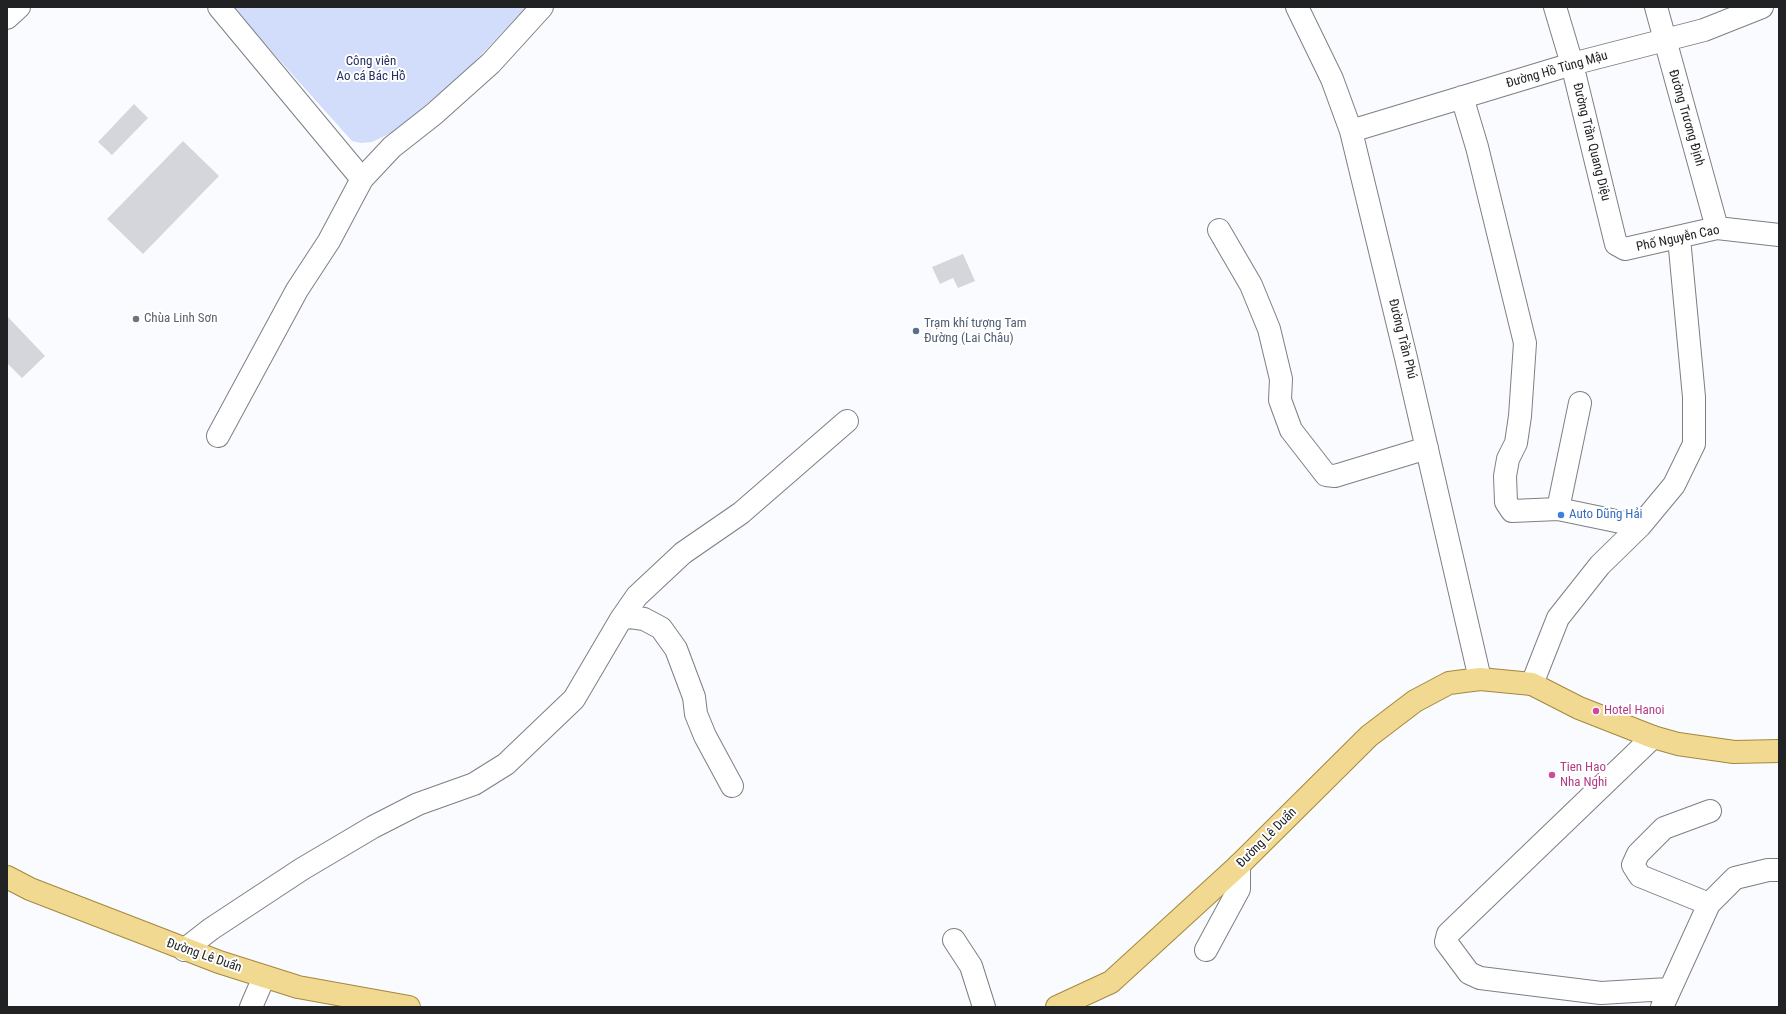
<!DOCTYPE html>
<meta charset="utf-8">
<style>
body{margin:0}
#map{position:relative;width:1786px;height:1014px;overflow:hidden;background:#fafbfe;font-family:"Roboto Condensed",sans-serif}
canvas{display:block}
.frame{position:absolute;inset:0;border:8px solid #212224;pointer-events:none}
</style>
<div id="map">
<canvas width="1786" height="1014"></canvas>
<div class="frame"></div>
</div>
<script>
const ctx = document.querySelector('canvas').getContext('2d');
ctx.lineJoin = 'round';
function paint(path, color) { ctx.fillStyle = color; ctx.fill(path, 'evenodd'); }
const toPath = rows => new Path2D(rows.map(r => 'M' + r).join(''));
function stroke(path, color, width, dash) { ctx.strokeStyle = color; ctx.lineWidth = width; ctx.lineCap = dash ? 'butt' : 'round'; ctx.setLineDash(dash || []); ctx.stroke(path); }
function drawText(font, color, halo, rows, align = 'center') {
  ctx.font = font + ' "Roboto Condensed",sans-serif'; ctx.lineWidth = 4; ctx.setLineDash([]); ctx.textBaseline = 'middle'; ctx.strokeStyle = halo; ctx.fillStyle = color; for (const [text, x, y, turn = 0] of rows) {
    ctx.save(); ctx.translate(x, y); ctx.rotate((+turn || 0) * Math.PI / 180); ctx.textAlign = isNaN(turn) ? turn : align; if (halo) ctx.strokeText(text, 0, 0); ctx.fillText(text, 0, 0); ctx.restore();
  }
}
paint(toPath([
 [232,7,526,7,467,70,395,131,372,142,361,143,352,141]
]), '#d2dcfb');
paint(toPath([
 [134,104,148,118,112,155,98,142],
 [183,141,219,176,143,254,107,219],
 [963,254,975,281,958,288,953,278,940,284,932,267],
 [7,316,45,356,22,378,7,363]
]), '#d4d6db');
const minor = toPath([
 [219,7,362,179],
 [1297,7,1332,79,1351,131,1406,358,1480,679],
 [1555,7,1572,64,1616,244,1625,249,1717,228,1779,235],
 [1656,7,1717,228],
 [7,18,19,7],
 [1462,97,1477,147,1525,343,1520,416,1516,443,1508,459,1505,476,1506,502,1512,511,1558,509,1640,526],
 [1351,131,1572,64,1704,30,1762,7],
 [1219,230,1251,285,1269,329,1281,379,1280,400,1291,430,1326,475,1335,476,1427,448],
 [218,436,297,290,329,241,362,179,392,147,434,114,491,63,542,7],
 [1558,509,1580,403],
 [621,619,630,617,644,619,661,628,676,649,694,697,696,714,705,736,732,786],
 [1532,684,1558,618,1600,565,1640,526,1674,485,1694,444,1694,397,1679,238],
 [1653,737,1448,934,1446,942,1469,973,1480,978,1601,993,1668,989],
 [1709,904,1640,876,1633,865,1638,854,1664,828,1710,811],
 [954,940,971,966,984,1007],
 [184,950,211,929,302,869,373,827,418,804,474,784,506,764,574,699,621,619,637,596,683,553,741,513,847,421],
 [1206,950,1239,889,1239,865],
 [251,1007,264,977],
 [1662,1007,1709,904,1735,878,1768,870,1779,870]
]);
const major = toPath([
 [7,877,30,889,219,962,298,987,409,1007],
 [1057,1007,1111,982,1239,865,1369,736,1415,701,1449,683,1480,679,1532,684,1579,708,1653,737,1678,744,1734,752,1779,751]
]);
stroke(minor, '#7d7f83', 24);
stroke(major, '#a3883c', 24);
stroke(minor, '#fff', 22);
stroke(major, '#f2d992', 22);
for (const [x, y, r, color] of [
 [136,319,4,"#6b7280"],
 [916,331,4,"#5c6f8a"],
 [1561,515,4,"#3f7fe0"],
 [1596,711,4,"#d1479c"],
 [1552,775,4,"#d1479c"]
]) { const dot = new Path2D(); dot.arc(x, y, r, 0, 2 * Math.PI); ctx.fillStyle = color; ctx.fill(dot); stroke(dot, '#fff', 1.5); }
drawText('13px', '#263160', '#fff', [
 ["Công viên",371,62],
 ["Ao cá Bác Hồ",371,77]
]);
drawText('13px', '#212224', '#fff', [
 ["Đường Hồ Tùng Mậu",1557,70,-16],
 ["Đường Trương Định",1686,118,74],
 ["Đường Trần Quang Diệu",1591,142,76],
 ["Phố Nguyễn Cao",1678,239,-12],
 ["Đường Trần Phú",1402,339,76],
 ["Đường Lê Duẩn",1267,838,-45],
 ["Đường Lê Duẩn",204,956,19]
]);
drawText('13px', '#5b616d', '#fff', [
 ["Chùa Linh Sơn",144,319]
], 'left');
drawText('13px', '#4e5e75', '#fff', [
 ["Trạm khí tượng Tam",924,324],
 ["Đường (Lai Châu)",924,339]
], 'left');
drawText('13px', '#366cbe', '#fff', [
 ["Auto Dũng Hải",1569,515]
], 'left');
drawText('13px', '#b23c85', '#fff', [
 ["Hotel Hanoi",1604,711],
 ["Tien Hao",1560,768],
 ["Nha Nghi",1560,783]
], 'left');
</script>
